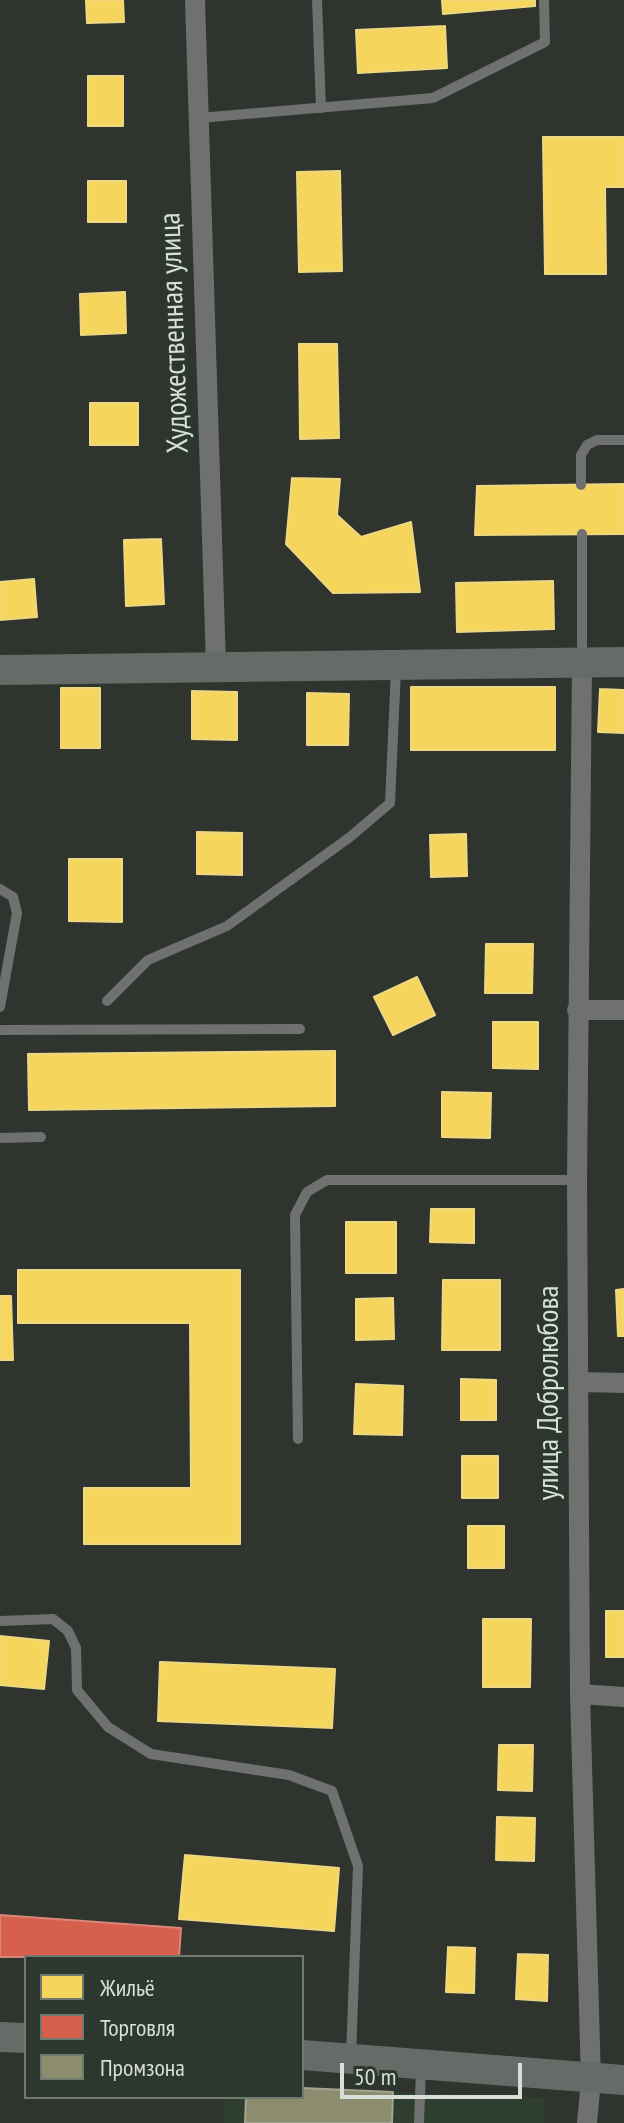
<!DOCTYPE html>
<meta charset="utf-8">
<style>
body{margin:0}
#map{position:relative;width:624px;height:2123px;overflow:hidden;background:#2f342f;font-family:"PT Sans Narrow",sans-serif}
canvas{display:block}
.legend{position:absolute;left:24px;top:1955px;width:280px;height:144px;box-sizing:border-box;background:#2c372d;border:2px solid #717a71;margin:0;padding:10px 14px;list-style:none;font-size:24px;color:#d8dfd8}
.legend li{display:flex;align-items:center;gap:16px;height:40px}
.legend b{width:40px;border:2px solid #717a71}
.scale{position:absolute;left:340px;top:2063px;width:182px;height:36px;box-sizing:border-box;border:4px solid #d8dfd8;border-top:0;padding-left:10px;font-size:24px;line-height:28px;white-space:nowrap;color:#d8dfd8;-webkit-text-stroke:6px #2c372d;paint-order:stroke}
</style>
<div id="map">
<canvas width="624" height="2123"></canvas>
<ul class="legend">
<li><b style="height:22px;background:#f6d55c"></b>Жильё</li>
<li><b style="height:22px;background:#d6604d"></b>Торговля</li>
<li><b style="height:22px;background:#8c8c6e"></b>Промзона</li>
</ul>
<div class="scale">50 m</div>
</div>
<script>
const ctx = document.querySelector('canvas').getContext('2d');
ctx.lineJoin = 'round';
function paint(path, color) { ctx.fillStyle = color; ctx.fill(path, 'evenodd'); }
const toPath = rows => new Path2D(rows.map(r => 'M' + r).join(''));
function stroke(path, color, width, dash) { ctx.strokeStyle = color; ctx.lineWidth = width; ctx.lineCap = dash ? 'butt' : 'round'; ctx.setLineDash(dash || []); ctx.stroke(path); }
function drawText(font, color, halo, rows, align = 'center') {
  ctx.font = font + ' "PT Sans Narrow",sans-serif'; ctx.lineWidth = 8; ctx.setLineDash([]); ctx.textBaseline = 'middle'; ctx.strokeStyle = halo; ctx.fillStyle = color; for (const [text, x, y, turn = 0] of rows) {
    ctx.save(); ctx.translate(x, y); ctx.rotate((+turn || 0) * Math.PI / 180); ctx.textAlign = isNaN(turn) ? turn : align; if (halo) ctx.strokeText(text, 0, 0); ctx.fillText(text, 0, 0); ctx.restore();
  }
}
paint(toPath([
 [302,2088,545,2098,544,2123,224,2123,225,2097,302,2097]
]), '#2e3e2f');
const homes = toPath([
 [86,0,123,0,124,22,87,23,86,0],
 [442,0,535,0,535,6,443,14,442,0],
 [445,26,447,68,358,73,356,30,445,26],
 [88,76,123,76,123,126,88,126,88,76],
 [543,137,624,137,624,187,605,187,606,274,545,274,543,137],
 [340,171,342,271,299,272,297,172,340,171],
 [88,181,126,181,126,222,88,222,88,181],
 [125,292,126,333,81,335,80,294,125,292],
 [299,344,337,344,339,438,300,439,299,344],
 [90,403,138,403,138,445,90,445,90,403],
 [292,478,340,479,337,515,361,537,411,522,420,592,333,593,286,544,292,478],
 [624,484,624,534,475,535,477,486,624,484],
 [161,539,164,604,126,606,124,540,161,539],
 [34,579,37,617,0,620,0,582,34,579],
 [553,581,554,629,457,632,456,583,553,581],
 [411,687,555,687,555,750,411,750,411,687],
 [61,688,100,688,100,748,61,748,61,688],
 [600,689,624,690,624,733,598,732,600,689],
 [192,691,237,692,237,740,192,739,192,691],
 [307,693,349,694,348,745,307,745,307,693],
 [197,832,242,833,242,875,197,874,197,832],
 [466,834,467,876,431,877,430,835,466,834],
 [69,859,122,859,122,922,69,921,69,859],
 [486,944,533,944,532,993,485,993,486,944],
 [417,977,435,1015,393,1035,374,997,417,977],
 [493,1022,538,1022,538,1069,493,1068,493,1022],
 [335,1051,335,1106,29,1110,28,1054,335,1051],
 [442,1092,491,1093,490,1138,442,1137,442,1092],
 [431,1209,474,1209,474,1243,430,1242,431,1209],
 [346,1222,396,1222,396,1273,346,1273,346,1222],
 [18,1270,240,1270,240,1544,84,1544,84,1488,191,1488,190,1323,18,1323,18,1270],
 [443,1280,500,1280,500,1350,442,1350,443,1280],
 [624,1289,624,1336,618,1336,616,1290,624,1289],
 [0,1296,11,1296,13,1360,0,1360,0,1296],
 [393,1298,394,1339,356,1340,356,1299,393,1298],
 [461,1379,496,1380,496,1420,461,1420,461,1379],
 [356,1384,403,1386,402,1435,354,1434,356,1384],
 [462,1456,498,1456,498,1498,462,1498,462,1456],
 [468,1526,504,1526,504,1568,468,1568,468,1526],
 [606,1611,624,1611,624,1657,606,1657,606,1611],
 [483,1619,531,1619,530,1687,483,1687,483,1619],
 [0,1636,49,1641,44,1689,0,1685,0,1636],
 [160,1662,335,1669,332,1728,158,1721,160,1662],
 [499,1745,533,1745,532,1791,498,1790,499,1745],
 [497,1817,535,1818,534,1861,496,1860,497,1817],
 [185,1855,339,1868,334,1931,179,1919,185,1855],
 [448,1947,475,1948,474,1993,446,1992,448,1947],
 [518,1954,548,1955,547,2001,516,1999,518,1954]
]);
paint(homes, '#f6d55c');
stroke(homes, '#edd881', 2);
const shops = toPath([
 [0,1915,181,1928,179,1957,0,1957,0,1915]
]);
paint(shops, '#d6604d');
stroke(shops, '#d78677', 2);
const industry = toPath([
 [302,2088,393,2092,392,2123,245,2123,246,2097,302,2097,302,2088]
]);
paint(industry, '#8c8c6e');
stroke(industry, '#a3a58e', 2);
stroke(toPath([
 [317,0,321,108],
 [199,118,433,98,545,42,544,0],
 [581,485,581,455,587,445,597,440,624,440],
 [582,534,582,660],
 [0,889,13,897,17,913,0,1007],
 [107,1001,148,960,227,926,350,837,390,803,396,669],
 [0,1030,300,1029],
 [0,1138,41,1137],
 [298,1439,295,1215,307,1192,327,1180,577,1180],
 [0,1621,53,1619,68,1631,76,1648,77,1690,108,1727,151,1754,289,1775,332,1791,358,1866,351,2056],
 [419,2123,421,2069]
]), '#6f7170', 10);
stroke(toPath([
 [195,0,216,665],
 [582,662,577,1180,580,1694,591,2080,587,2123],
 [577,1010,624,1010],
 [580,1382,624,1383],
 [580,1694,624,1697]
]), '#6f7170', 20);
stroke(toPath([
 [0,670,624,662],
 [0,2037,26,2038],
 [302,2055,624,2080]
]), '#666b68', 30);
drawText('30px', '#d8dfd8', '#2c372d', [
 ["Художественная улица",175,333,-92],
 ["улица Добролюбова",549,1393,-90]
]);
</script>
